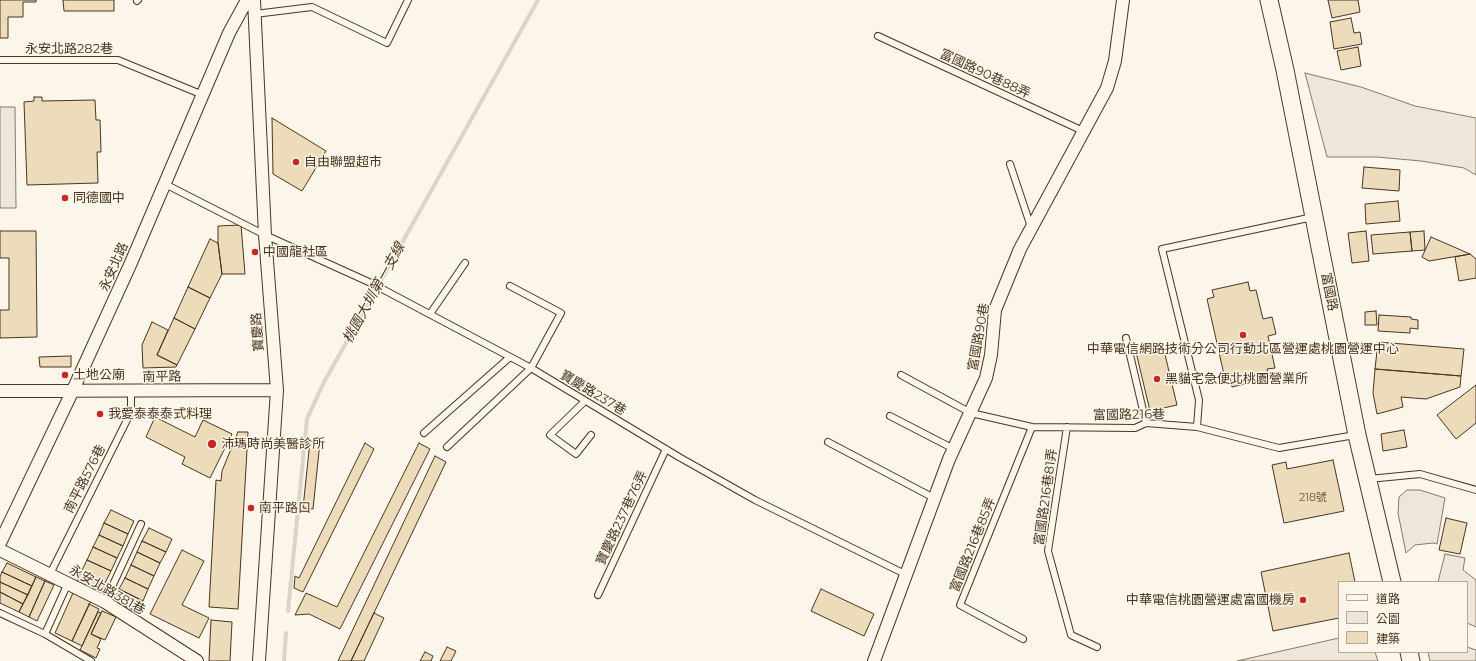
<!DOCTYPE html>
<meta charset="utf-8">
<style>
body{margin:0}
#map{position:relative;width:1476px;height:661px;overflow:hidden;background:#fbf6e9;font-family:Montserrat,"Noto Sans TC",sans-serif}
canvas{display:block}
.legend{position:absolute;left:1338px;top:581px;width:130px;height:72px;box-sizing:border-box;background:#fbf6e9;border:1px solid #b4a999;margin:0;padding:5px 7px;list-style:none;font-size:12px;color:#4a3520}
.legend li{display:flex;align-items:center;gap:8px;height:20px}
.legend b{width:20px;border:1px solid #b4a999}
</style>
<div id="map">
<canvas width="1476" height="661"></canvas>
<ul class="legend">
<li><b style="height:5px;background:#fbf6e9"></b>道路</li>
<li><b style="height:11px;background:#ede6d9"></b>公園</li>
<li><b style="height:11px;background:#ecdcbc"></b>建築</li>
</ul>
</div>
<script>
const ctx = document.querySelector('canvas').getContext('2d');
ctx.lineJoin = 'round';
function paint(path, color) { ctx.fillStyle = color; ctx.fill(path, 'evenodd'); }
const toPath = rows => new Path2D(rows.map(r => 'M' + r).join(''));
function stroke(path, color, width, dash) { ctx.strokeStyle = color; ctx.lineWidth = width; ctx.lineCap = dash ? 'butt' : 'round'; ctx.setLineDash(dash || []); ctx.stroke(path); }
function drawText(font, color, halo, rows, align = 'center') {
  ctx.font = font + ' Montserrat,"Noto Sans TC",sans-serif'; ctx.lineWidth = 3; ctx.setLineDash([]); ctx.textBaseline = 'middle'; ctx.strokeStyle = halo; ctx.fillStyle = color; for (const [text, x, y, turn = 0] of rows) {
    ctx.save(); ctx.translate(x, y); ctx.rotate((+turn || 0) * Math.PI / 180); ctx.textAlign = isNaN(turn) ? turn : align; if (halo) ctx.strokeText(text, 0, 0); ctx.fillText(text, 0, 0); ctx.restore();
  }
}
const green = toPath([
 [1305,73,1361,87,1415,106,1476,118,1476,175,1464,168,1421,161,1377,157,1327,157,1305,73],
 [0,107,15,107,16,208,0,208,0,107],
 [1407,490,1420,490,1445,498,1437,544,1433,543,1415,545,1406,553,1398,513,1399,497,1407,490],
 [1445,554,1465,558,1463,570,1476,580,1476,627,1467,623,1467,582,1438,582,1445,554],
 [1467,647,1476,650,1476,661,1430,661,1428,652,1467,652,1467,647]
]);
paint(green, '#ede6d9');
stroke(green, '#887966', 1);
const parking = toPath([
 [1339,638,1339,652,1375,652,1378,661,1237,661,1339,638]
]);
paint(parking, '#ede7d9');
stroke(parking, '#887966', 1);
stroke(toPath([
 [288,611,307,419,323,384,538,0],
 [284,661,286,633]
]), '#dcd4c6', 4);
const building = toPath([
 [0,0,36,0,36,2,23,2,23,17,8,17,8,38,0,38,0,0],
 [63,0,114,0,114,11,64,11,63,0],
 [1328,0,1358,0,1360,12,1332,18,1328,0],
 [1351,18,1354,33,1360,32,1362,44,1334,49,1330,22,1351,18],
 [1358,47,1361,66,1341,70,1337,51,1358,47],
 [34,97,42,97,42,101,95,100,96,120,100,120,101,152,97,152,98,183,27,185,24,102,34,101,34,97],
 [272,118,326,151,302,191,273,174,272,118],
 [1364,167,1400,170,1399,191,1362,188,1364,167],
 [1398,201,1400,221,1366,224,1365,204,1398,201],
 [241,225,245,274,222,274,218,243,218,226,241,225],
 [0,231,36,231,37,337,0,338,0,310,9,310,9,258,0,258,0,231],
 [1366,231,1369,261,1352,263,1348,233,1366,231],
 [1424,231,1425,250,1412,251,1410,232,1424,231],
 [1410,232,1412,251,1373,254,1371,235,1410,232],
 [1431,237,1470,254,1429,261,1422,257,1431,237],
 [210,239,218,243,222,274,210,298,188,287,210,239],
 [1470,254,1476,259,1476,278,1459,281,1455,257,1470,254],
 [1248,282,1250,291,1256,290,1263,319,1272,317,1276,334,1268,336,1275,368,1267,369,1269,378,1232,387,1230,378,1225,379,1207,299,1214,297,1212,290,1248,282],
 [188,287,210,298,195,329,174,318,188,287],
 [1376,311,1377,325,1365,325,1365,312,1376,311],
 [1379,315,1411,317,1411,319,1418,320,1418,329,1410,328,1410,333,1378,331,1379,315],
 [174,318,195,329,177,365,157,355,174,318],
 [152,322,168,330,157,355,177,365,176,367,143,368,142,345,152,322],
 [1378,342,1464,349,1461,376,1375,369,1378,342],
 [1163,346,1177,405,1150,411,1136,352,1163,346],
 [71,356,71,367,40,367,39,357,71,356],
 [1375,369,1461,376,1460,387,1426,399,1401,397,1403,407,1377,414,1373,393,1375,369],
 [1476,385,1476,423,1456,439,1437,415,1476,385],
 [155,417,195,437,203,420,232,434,210,478,182,464,185,457,146,437,155,417],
 [1404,430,1407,447,1383,451,1381,434,1404,430],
 [238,432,248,432,238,609,209,607,216,480,221,481,222,471,238,432],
 [310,441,320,442,313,509,303,508,310,441],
 [365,443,374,449,303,592,294,588,295,576,299,578,365,443],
 [419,443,430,449,340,629,309,614,295,615,306,593,337,607,419,443],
 [435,456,446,462,351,661,338,661,435,456],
 [1333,460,1344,511,1284,523,1272,465,1286,462,1287,469,1333,460],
 [111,510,134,521,128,534,104,523,111,510],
 [1446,518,1467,523,1460,554,1439,550,1446,518],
 [104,523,128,534,123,546,99,535,104,523],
 [149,528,172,539,166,552,142,541,149,528],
 [99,535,123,546,117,558,93,547,99,535],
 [142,541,166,552,160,563,137,552,142,541],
 [93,547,117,558,111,571,87,560,93,547],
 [182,550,204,561,182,605,209,618,199,638,150,614,182,550],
 [137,552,160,563,154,576,131,565,137,552],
 [1349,553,1355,582,1339,582,1339,618,1273,631,1261,572,1349,553],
 [87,560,111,571,105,583,81,572,87,560],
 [7,563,36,577,32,586,2,572,7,563],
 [131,565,154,576,148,589,125,578,131,565],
 [2,572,32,586,28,595,0,582,0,577,2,572],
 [81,572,105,583,100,594,76,583,81,572],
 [36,577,45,581,29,617,19,612,36,577],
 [125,578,148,589,143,601,119,589,125,578],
 [45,581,54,585,37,621,29,617,45,581],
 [0,582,28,595,23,604,0,592,0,582],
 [119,589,143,601,138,612,114,601,119,589],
 [821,589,874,614,864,636,811,611,821,589],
 [0,592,23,604,19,612,0,603,0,592],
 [73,593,91,601,72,641,55,633,73,593],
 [89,604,99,609,82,646,72,641,89,604],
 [102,611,116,617,105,640,91,634,102,611],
 [98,612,101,613,91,634,101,639,97,648,100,649,96,658,80,650,98,612],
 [374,613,384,618,364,661,351,661,374,613],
 [211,620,232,622,230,661,209,661,211,620],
 [447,647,456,651,451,661,440,661,447,647],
 [425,652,433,656,431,661,420,661,425,652]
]);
paint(building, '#ecdcbc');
stroke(building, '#4a3520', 1);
const lane = toPath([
 [137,1,138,0],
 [255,14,312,7,387,43,408,0],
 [878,36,1083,131],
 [0,60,118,60,203,95],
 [1010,164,1031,227],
 [165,184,265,235,371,283,531,368,679,457,755,500,907,575],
 [430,314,465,263],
 [1126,338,1146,423],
 [901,375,971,413,1032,427,1135,428,1146,423,1197,427,1279,448,1355,435],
 [585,401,550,435,576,454,591,435],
 [890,416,954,449],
 [1067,427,1048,551,1071,635,1097,647],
 [1197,427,1199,400,1162,249,1313,217],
 [424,433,510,357],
 [828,442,934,498],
 [447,447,531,368,561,313,510,286],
 [1369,479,1420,474,1476,490],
 [50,574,131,412,131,391],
 [598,595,666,449],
 [105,602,141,524],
 [0,613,45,634,91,661],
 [45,634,68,583],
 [1023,639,960,605,1032,427]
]);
const street = toPath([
 [254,0,265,235,277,390,259,661],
 [0,391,277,390],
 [0,543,73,390,130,265,229,33,247,0],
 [0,550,105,602,197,661],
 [874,661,949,459,986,378,991,355,995,310,1020,249,1107,88,1115,61,1123,0]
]);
const secondary = toPath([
 [1269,0,1285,70,1357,435,1392,582],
 [1409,652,1411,661]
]);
stroke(lane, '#4a3520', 8);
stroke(street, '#4a3520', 14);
stroke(secondary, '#4a3520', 19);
stroke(lane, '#fbf6e9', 6);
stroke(street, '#fbf6e9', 12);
stroke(secondary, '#fbf6e9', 17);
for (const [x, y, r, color] of [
 [296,162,4,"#c62828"],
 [65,198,4,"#c62828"],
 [255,252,4,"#c62828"],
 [1243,335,4,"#c62828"],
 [65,375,4,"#c62828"],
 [1157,379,4,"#c62828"],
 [100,414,4,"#c62828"],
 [212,444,5,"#c62828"],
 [251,508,4,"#c62828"],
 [1303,600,4,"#c62828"]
]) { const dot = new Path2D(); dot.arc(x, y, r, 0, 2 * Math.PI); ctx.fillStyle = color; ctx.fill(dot); stroke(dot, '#fbf6e9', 1.5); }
drawText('11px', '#725f47', null, [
 ["218號",1313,498]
]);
drawText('13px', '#4a3520', '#fbf6e9', [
 ["永安北路282巷",69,49],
 ["富國路90巷88弄",985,74,25],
 ["永安北路",114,267,-66],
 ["富國路",1329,292,79],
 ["寶慶路",258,332,-94],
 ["富國路90巷",979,337,-80],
 ["南平路",162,377,-1],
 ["寶慶路237巷",593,393,31],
 ["富國路216巷",1129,415,-1],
 ["南平路576巷",85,479,-63],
 ["富國路216巷81弄",1046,497,-82],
 ["寶慶路237巷76弄",622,518,-65],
 ["富國路216巷85弄",973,545,-68],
 ["永安北路381巷",107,590,30]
]);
drawText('13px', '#4a3520', '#fbf6e9', [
 ["自由聯盟超市",304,162],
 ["同德國中",73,198],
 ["中國龍社區",263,252],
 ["中華電信網路技術分公司行動北區營運處桃園營運中心",1243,349,"center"],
 ["土地公廟",73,375],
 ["黑貓宅急便北桃園營業所",1165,379],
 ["我愛泰泰泰式料理",108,414],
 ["沛瑪時尚美醫診所",221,444],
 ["南平路口",259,508],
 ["中華電信桃園營運處富國機房",1295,600,"right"]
], 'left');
drawText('italic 14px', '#4a3520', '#fbf6e9', [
 ["桃園大圳第一支線",374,293,-61]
]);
</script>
